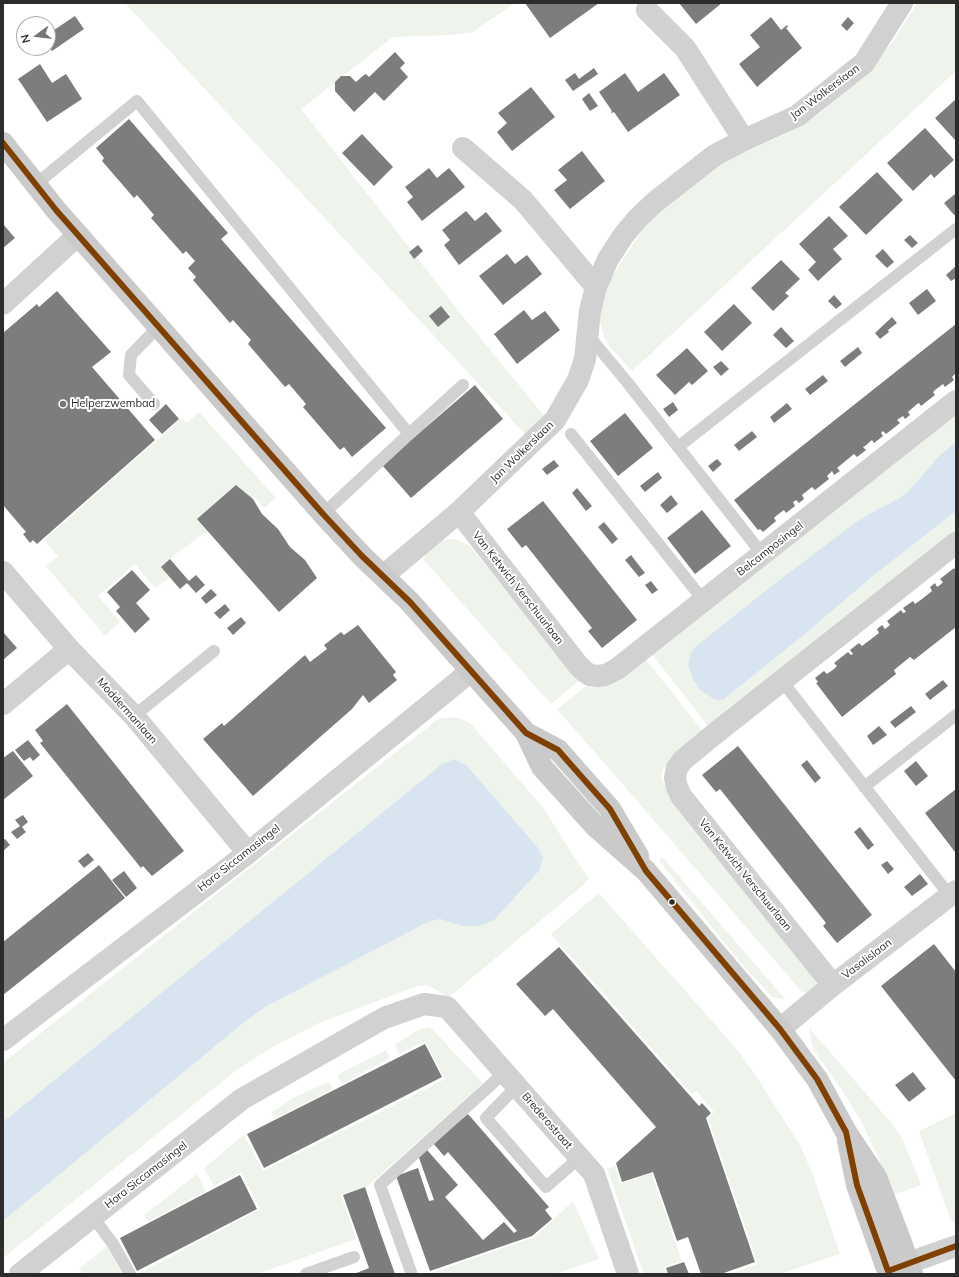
<!DOCTYPE html>
<style>
body{margin:0}
#map{position:relative;width:959px;height:1277px;overflow:hidden;background:#fff;font-family:Mulish,sans-serif}
canvas{display:block}
.frame{position:absolute;inset:0;border:4px solid #2c2c2c;pointer-events:none}
.north{position:absolute;left:16px;top:16px;width:40px;height:40px;box-sizing:border-box;background:#fff;border:1px solid #ababab;border-radius:50%;rotate:255deg;font-size:11px;font-weight:700;line-height:16px;text-align:center;color:#2c2c2c}
.north::after{content:'';display:block;margin:auto;width:14px;height:18px;background:#767676;clip-path:polygon(50% 0,100% 100%,50% 72%,0 100%)}
</style>
<div id="map">
<canvas width="959" height="1277"></canvas>
<div class="frame"></div>
<div class="north">N</div>
</div>
<script>
const ctx = document.querySelector('canvas').getContext('2d');
ctx.lineJoin = 'round';
function paint(path, color) { ctx.fillStyle = color; ctx.fill(path, 'evenodd'); }
const toPath = rows => new Path2D(rows.map(r => 'M' + r).join(''));
function stroke(path, color, width, dash) { ctx.strokeStyle = color; ctx.lineWidth = width; ctx.lineCap = dash ? 'butt' : 'round'; ctx.setLineDash(dash || []); ctx.stroke(path); }
function drawText(font, color, halo, rows, align = 'center') {
  ctx.font = font + ' Mulish,sans-serif'; ctx.lineWidth = 4; ctx.setLineDash([]); ctx.textBaseline = 'middle'; ctx.strokeStyle = halo; ctx.fillStyle = color; for (const [text, x, y, turn = 0] of rows) {
    ctx.save(); ctx.translate(x, y); ctx.rotate((+turn || 0) * Math.PI / 180); ctx.textAlign = isNaN(turn) ? turn : align; if (halo) ctx.strokeText(text, 0, 0); ctx.fillText(text, 0, 0); ctx.restore();
  }
}
paint(toPath([
 [125,3,515,3,473,32,449,35,393,37,301,109,461,314,544,416,526,435],
 [917,3,956,3,956,71,632,371,609,346,604,337,599,318,606,287,623,259,646,225,675,197,700,177,726,160,788,133,819,114,870,70,894,40],
 [199,412,276,498,264,508,254,497,169,559,179,571,155,588,135,564,98,596,120,622,105,636,46,566,58,556,44,540,182,418,187,423],
 [956,412,956,442,939,456,908,492,896,500,869,514,856,522,778,581,690,655,688,665,693,680,696,685,724,699,800,638,873,576,956,511,956,534,711,730,651,653],
 [447,539,454,539,469,545,571,669,581,679,551,704,423,559,427,552,439,542],
 [644,657,705,734,663,769,661,776,663,782,817,980,816,985,807,992,802,992,620,781,557,709,590,683],
 [456,717,470,723,544,809,567,846,589,879,583,885,449,997,427,985,417,986,319,1023,276,1045,238,1069,3,1258,3,1221,242,1024,265,1007,428,922,440,919,462,926,480,926,519,894,539,871,454,759,442,764,3,1122,3,1063,438,719],
 [660,858,662,858,664,859,786,1000,772,997,739,961,660,862],
 [599,893,739,1052,756,1076,801,1147,813,1175,840,1254,780,1274,729,1274,758,1264,708,1119,714,1112,697,1091,691,1093,551,934],
 [430,1027,483,1083,369,1185,341,1195,356,1239,257,1274,138,1274,260,1209,241,1172,214,1186,204,1168,244,1135,263,1171,445,1079,425,1041,399,1054,395,1045,418,1030],
 [809,1028,888,1119,902,1138,921,1185,893,1195,878,1157,861,1121,838,1084,813,1049],
 [386,1050,390,1058,342,1084,337,1075],
 [329,1082,333,1089,274,1119,271,1113,295,1097],
 [956,1113,956,1225,955,1225,950,1218,919,1131],
 [615,1166,621,1184,651,1173,682,1261,664,1267,666,1274,644,1274,607,1169],
 [197,1174,206,1191,149,1221,144,1215],
 [573,1201,599,1259,555,1274,429,1274,535,1237],
 [107,1246,122,1274,82,1274,79,1269]
]), '#eef3eb');
paint(toPath([
 [956,442,956,511,873,576,800,638,724,699,718,700,714,699,700,690,693,680,688,665,690,655,694,648,778,581,856,522,869,514,896,500,908,492,939,456],
 [454,759,466,765,538,848,543,858,539,871,494,920,480,926,462,926,440,919,428,922,265,1007,242,1024,3,1221,3,1122,442,764]
]), '#d8e4ef');
paint(toPath([
 [525,3,599,3,550,38],
 [679,3,722,3,696,24],
 [75,16,84,29,52,51,48,46,48,34],
 [771,17,781,30,787,25,788,27,786,28,802,48,757,87,739,64,760,47,750,35],
 [848,17,854,23,847,31,841,25],
 [395,52,405,63,400,68,408,77,384,101,375,92,354,112,335,91,335,82,341,76,350,76,356,82,364,75,366,74,369,77],
 [40,64,52,83,66,74,82,99,47,122,18,79],
 [594,68,598,74,573,91,565,80,575,73,579,79],
 [625,73,638,92,664,73,680,95,628,132,614,112,612,113,611,112,612,111,599,92],
 [531,87,555,117,512,151,497,132,507,123,498,113],
 [589,93,598,106,590,111,582,99],
 [956,99,956,141,935,118],
 [129,119,228,233,221,239,386,428,352,457,344,447,340,450,303,407,306,404,289,384,285,387,248,344,251,340,233,320,230,323,193,280,196,277,188,268,195,261,186,251,183,254,151,218,154,215,137,195,134,198,102,161,104,158,96,148],
 [925,128,954,160,934,178,931,174,913,191,887,163],
 [362,134,393,167,374,186,342,153],
 [582,151,605,181,570,209,554,190,567,180,558,170],
 [429,168,437,178,449,168,465,187,422,221,407,202,413,197,405,187],
 [877,172,903,200,866,235,839,207],
 [955,194,956,196,956,214,954,215,944,203],
 [466,211,475,221,486,212,502,231,459,265,444,245,450,240,442,230],
 [829,216,848,236,833,249,842,259,818,281,808,270,816,262,799,244],
 [3,224,15,238,3,248],
 [910,235,918,243,912,248,904,240],
 [418,245,423,251,414,259,409,252],
 [883,249,894,262,887,268,875,256],
 [507,254,515,264,527,255,542,274,503,305,479,276],
 [781,260,800,279,785,293,789,296,773,311,751,288],
 [956,266,956,278,951,281,946,275],
 [927,289,936,301,918,315,909,303],
 [57,291,111,352,92,367,155,440,37,544,33,540,30,543,23,534,26,532,3,505,3,333,37,304,39,307],
 [834,295,842,304,836,309,828,301],
 [734,304,752,323,722,351,704,332],
 [441,306,450,317,438,327,429,316],
 [524,310,532,320,545,311,560,330,517,364,494,334],
 [892,317,897,323,888,330,889,332,880,339,875,333],
 [956,324,956,373,952,377,954,380,945,387,943,384,935,390,933,392,935,395,921,406,919,403,917,404,908,412,910,415,905,419,903,416,897,420,900,423,886,434,883,431,881,433,883,436,874,443,872,440,865,446,863,447,866,450,857,457,854,454,837,468,840,471,834,475,832,471,827,476,829,479,815,490,812,487,802,495,804,499,799,503,796,500,795,501,793,502,795,506,786,513,784,510,776,516,774,518,776,521,763,532,760,529,758,530,734,500],
 [781,327,794,341,786,348,773,335],
 [858,347,862,353,845,367,840,361],
 [687,348,708,371,692,385,689,382,675,395,656,375],
 [721,361,729,369,721,376,713,367],
 [823,375,828,381,810,395,805,389],
 [475,385,503,419,411,498,382,465],
 [673,402,678,410,669,417,663,409],
 [787,403,792,409,774,423,770,417],
 [166,404,179,419,162,434,149,420],
 [625,413,653,448,618,476,590,441],
 [752,431,757,437,739,451,734,445],
 [717,459,722,464,713,472,708,466],
 [554,460,559,466,547,475,542,469],
 [658,472,662,478,645,492,640,486],
 [236,485,253,499,262,514,278,529,290,547,305,560,317,578,279,612,197,519],
 [577,488,592,506,586,511,572,493],
 [671,495,678,504,667,513,660,505],
 [543,501,637,620,602,648,588,631,592,628,552,578,526,545,522,548,507,529],
 [702,510,731,546,695,574,667,538],
 [604,522,618,539,612,544,598,527],
 [631,555,645,573,639,577,625,560],
 [170,559,189,581,196,575,205,585,196,593,187,583,180,589,161,567],
 [954,568,956,571,956,627,914,660,910,657,894,670,896,674,842,717,816,683,818,682,815,678,824,671,827,674,834,669,837,666,834,663,848,652,851,655,853,654,850,650,859,643,862,646,879,633,877,629,882,625,885,629,890,625,887,621,901,610,903,613,906,612,903,608,913,601,915,604,922,599,932,591,930,587,935,583,937,587,940,585,943,582,940,579],
 [132,570,150,590,136,603,150,619,135,633,116,611,120,607,107,592],
 [651,581,658,590,652,594,645,585],
 [211,589,217,595,206,604,201,598],
 [225,604,230,610,220,619,214,613],
 [241,617,246,623,233,635,227,628],
 [358,625,396,672,393,675,397,680,369,703,363,695,352,709,253,796,203,739,222,723,224,726,305,655,310,662,327,649,324,645,341,632,344,635],
 [3,632,17,648,3,660],
 [943,680,948,686,930,700,925,694],
 [67,704,184,851,152,876,143,866,141,868,40,743,43,741,35,730],
 [911,706,916,712,895,728,890,722],
 [879,726,887,735,873,745,867,736],
 [28,740,40,755,33,761,30,757,24,761,15,750],
 [738,746,872,915,837,943,823,926,826,923,720,789,716,792,702,775],
 [13,751,33,776,3,800,3,758],
 [807,760,821,778,815,783,801,765],
 [916,761,928,776,916,786,904,771],
 [956,789,956,851,955,852,925,813],
 [23,815,28,822,22,827,26,832,17,839,11,832,20,826,15,820],
 [860,827,874,845,868,850,854,832],
 [5,839,10,845,3,851,3,840],
 [88,853,94,860,84,868,78,861],
 [887,861,894,869,888,874,881,865],
 [99,865,125,898,3,995,3,942],
 [124,871,137,888,126,897,112,880],
 [920,874,928,884,912,896,904,887],
 [934,944,956,972,956,1081,881,986],
 [559,947,699,1106,702,1103,711,1113,706,1118,755,1262,721,1274,701,1274,688,1237,677,1241,653,1172,622,1182,616,1163,656,1127,553,1009,545,1016,516,984],
 [425,1044,442,1077,264,1168,247,1134],
 [913,1072,926,1089,909,1102,895,1085],
 [468,1114,549,1207,545,1210,552,1219,532,1236,430,1271,396,1176,418,1168,429,1201,434,1200,418,1155,427,1150,458,1185,445,1197,483,1240,504,1222,514,1233,517,1231,448,1152,444,1156,433,1143],
 [240,1175,257,1209,137,1271,120,1238],
 [365,1187,379,1229,395,1274,354,1274,369,1268,343,1195],
 [684,1262,689,1274,668,1274,666,1268]
]), '#7d7d7d');
stroke(toPath([
 [35,185,137,101,409,434,323,514],
 [588,335,627,382,763,555],
 [154,404,129,375,131,355,158,327],
 [409,434,463,385],
 [571,434,704,601],
 [678,447,956,229],
 [782,681,950,896],
 [134,716,214,651],
 [864,787,956,715],
 [517,1086,486,1118,546,1187,579,1158],
 [93,1217,113,1244,130,1274],
 [411,1272,380,1185,505,1072],
 [306,1274,354,1257]
]), '#d1d1d1', 12);
stroke(toPath([
 [647,10,685,48,744,140],
 [463,148,523,200,596,287],
 [3,304,78,235],
 [459,512,578,665,584,671,590,675,598,676,605,675,617,669,956,401],
 [3,572,69,649,134,716,248,853],
 [383,576,459,512,555,420,578,380,585,359,590,311,596,287,608,259,623,236,638,218,655,202,715,155,744,140,797,116,864,63,902,3],
 [3,704,69,649],
 [833,985,681,796,677,787,675,778,677,768,683,760,712,736,956,543],
 [780,1029,833,985,956,891],
 [3,1040,248,853,471,671],
 [891,1269,956,1246],
 [20,1274,242,1099,384,1018,424,1004,447,1007,594,1174,628,1274]
]), '#d1d1d1', 22);
stroke(toPath([
 [3,143,56,210,323,514,362,556,410,602,526,733,542,767,595,826,646,871,780,1029,817,1079,846,1132,876,1177,899,1237,912,1274],
 [526,733,558,750,610,809,638,856],
 [848,1141,857,1185,889,1274]
]), '#cacaca', 22);
stroke(toPath([
 [3,143,56,210,323,514,362,556,410,602,526,733,558,750,610,809,646,871,780,1029,817,1079,846,1132,857,1185,888,1271,956,1246]
]), '#804000', 6);
for (const [x, y, r, color] of [
 [63,404,4,"#767676"],
 [672,902,3.5,"#2c2c2c"]
]) { const dot = new Path2D(); dot.arc(x, y, r, 0, 2 * Math.PI); ctx.fillStyle = color; ctx.fill(dot); stroke(dot, '#fff', 1.5); }
drawText('11px', '#2c2c2c', '#fff', [
 ["Jan Wolkerslaan",825,92,-37],
 ["Jan Wolkerslaan",522,452,-44],
 ["Belcamposingel",770,549,-38],
 ["Van Ketwich Verschuurlaan",518,588,52],
 ["Moddermanlaan",127,711,48],
 ["Hora Siccamasingel",239,858,-38],
 ["Van Ketwich Verschuurlaan",745,875,51],
 ["Vasalislaan",867,959,-37],
 ["Brederostraat",547,1121,49],
 ["Hora Siccamasingel",146,1175,-38]
]);
drawText('11px', '#2c2c2c', '#fff', [
 ["Helperzwembad",71,404]
], 'left');
</script>
